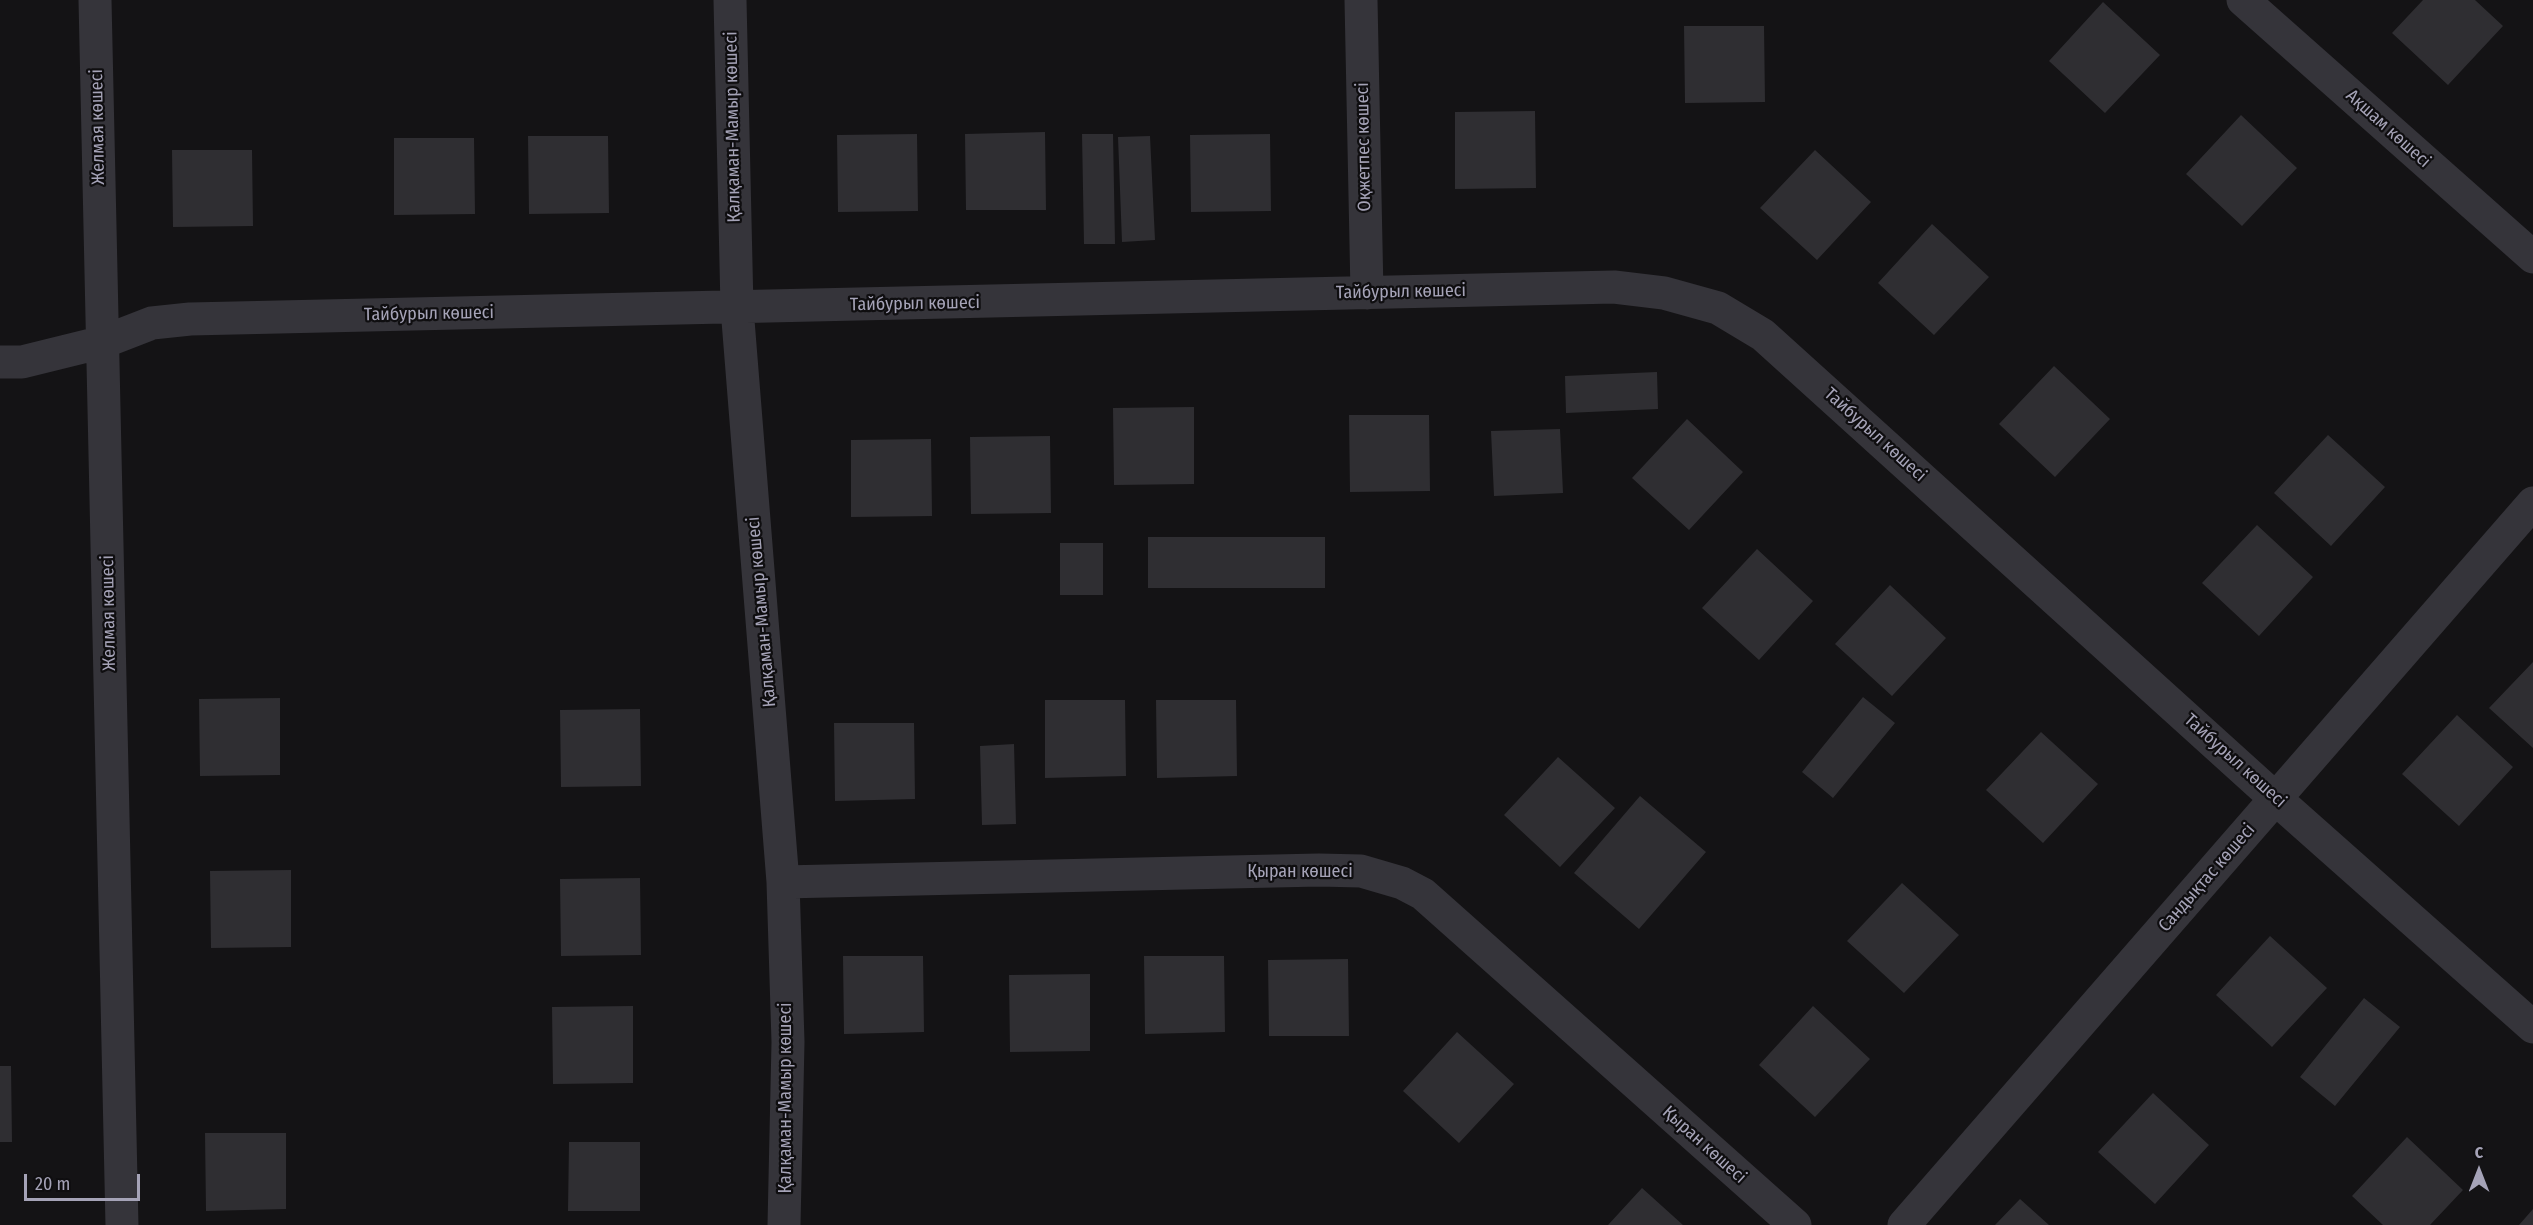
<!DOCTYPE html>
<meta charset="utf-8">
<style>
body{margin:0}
#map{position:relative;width:2533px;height:1225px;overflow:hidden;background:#141315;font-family:"Fira Sans Condensed",sans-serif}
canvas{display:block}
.north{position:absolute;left:2449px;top:1141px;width:60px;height:60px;-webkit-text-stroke:4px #0f0e10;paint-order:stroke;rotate:0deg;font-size:16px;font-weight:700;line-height:24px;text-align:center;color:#a5a3b7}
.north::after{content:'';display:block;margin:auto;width:21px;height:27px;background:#a5a3b7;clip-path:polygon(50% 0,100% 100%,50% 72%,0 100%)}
.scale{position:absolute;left:24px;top:1174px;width:116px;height:27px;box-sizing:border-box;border:3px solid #a5a3b7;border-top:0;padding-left:8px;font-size:18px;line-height:21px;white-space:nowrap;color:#a5a3b7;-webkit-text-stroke:4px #0f0e10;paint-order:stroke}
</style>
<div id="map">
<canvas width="2533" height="1225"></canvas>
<div class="north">С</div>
<div class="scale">20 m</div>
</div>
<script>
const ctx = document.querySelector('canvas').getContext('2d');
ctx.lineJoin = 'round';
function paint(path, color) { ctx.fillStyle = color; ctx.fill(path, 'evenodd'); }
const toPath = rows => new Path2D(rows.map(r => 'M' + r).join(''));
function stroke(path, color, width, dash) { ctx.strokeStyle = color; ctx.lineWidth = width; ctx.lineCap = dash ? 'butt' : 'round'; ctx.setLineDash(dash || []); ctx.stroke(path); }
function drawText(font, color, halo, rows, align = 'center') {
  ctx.font = font + ' "Fira Sans Condensed",sans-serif'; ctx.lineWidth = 4.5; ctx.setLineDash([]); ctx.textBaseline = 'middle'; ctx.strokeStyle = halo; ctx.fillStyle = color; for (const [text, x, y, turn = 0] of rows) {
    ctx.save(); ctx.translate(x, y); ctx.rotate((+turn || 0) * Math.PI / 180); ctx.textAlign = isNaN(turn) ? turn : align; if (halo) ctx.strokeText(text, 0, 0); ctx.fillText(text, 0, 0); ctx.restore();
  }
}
paint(toPath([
 [2423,0,2475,0,2503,26,2448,85,2392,33],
 [2103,2,2160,55,2105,113,2049,61],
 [1684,26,1764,26,1765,102,1685,103],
 [1535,111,1536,188,1455,189,1455,112],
 [2241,115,2297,168,2242,226,2186,174],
 [1045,132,1046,210,966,210,965,134],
 [917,134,918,211,838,212,837,135],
 [1082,134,1113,134,1115,244,1084,244],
 [1270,134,1271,211,1191,212,1190,135],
 [528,136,608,136,609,213,529,214],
 [1150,136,1155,240,1122,242,1118,137],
 [394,138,474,138,475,214,394,215],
 [172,150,252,150,253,226,173,227],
 [1815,150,1871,202,1817,260,1760,208],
 [1932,224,1989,277,1934,335,1878,283],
 [2054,366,2110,419,2055,477,1999,424],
 [1657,372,1658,409,1566,413,1565,376],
 [1194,407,1194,484,1114,485,1113,408],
 [1349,415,1429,415,1430,491,1350,492],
 [1687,419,1743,472,1689,530,1632,478],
 [1560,429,1563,493,1494,496,1491,431],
 [2328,435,2385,487,2331,546,2274,493],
 [1050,436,1051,513,971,514,970,437],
 [931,439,932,516,851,517,851,440],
 [2257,525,2313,577,2259,636,2202,583],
 [1148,537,1325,537,1325,588,1148,588],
 [1060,543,1103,543,1103,595,1060,595],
 [1757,549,1813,601,1759,660,1702,608],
 [1890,585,1946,638,1892,696,1835,644],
 [2533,662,2533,748,2489,708],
 [1863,697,1895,723,1833,798,1802,772],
 [280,698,280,775,200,776,199,699],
 [1045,700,1125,700,1126,776,1045,778],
 [1156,700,1236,700,1237,776,1157,778],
 [640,709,641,786,561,787,560,710],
 [2457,715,2513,767,2459,826,2402,774],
 [834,723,914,723,915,799,835,801],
 [2041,732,2098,784,2043,843,1986,790],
 [1014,744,1016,824,982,825,980,746],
 [1558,757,1615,808,1560,867,1504,815],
 [1640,796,1706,852,1639,929,1574,873],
 [291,870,291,947,211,948,210,871],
 [640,878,641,955,561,956,560,879],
 [1902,883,1959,935,1904,993,1847,941],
 [2270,936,2327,988,2272,1047,2216,995],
 [843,956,923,956,924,1032,844,1034],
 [1144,956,1224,956,1225,1032,1145,1034],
 [1348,959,1349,1036,1269,1036,1268,960],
 [1090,974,1090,1051,1010,1052,1009,975],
 [2364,998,2400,1027,2335,1106,2300,1077],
 [633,1006,633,1083,553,1084,552,1007],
 [1813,1006,1870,1059,1815,1117,1759,1065],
 [1457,1032,1514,1084,1459,1143,1403,1091],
 [0,1066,11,1066,12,1142,0,1142],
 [2153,1093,2209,1145,2155,1204,2098,1152],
 [205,1133,286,1133,286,1209,206,1211],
 [2407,1137,2463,1190,2430,1225,2383,1225,2352,1196],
 [569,1142,640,1142,640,1211,568,1211],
 [1642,1188,1683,1225,1608,1225],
 [2020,1199,2049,1225,1995,1225],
 [2533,1209,2533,1225,2519,1225]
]), '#2f2e32');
stroke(toPath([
 [95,0,122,1225],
 [730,0,737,308,783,882,788,1042,784,1225],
 [1361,0,1367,293],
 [2243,0,2533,257],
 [0,362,22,362,103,342,152,323,190,319,1614,287,1664,293,1718,308,1763,335,2276,799,2533,1027],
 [783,882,1319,870,1361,871,1402,883,1423,894,1795,1225],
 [1904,1225,2533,503]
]), '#35343a', 33);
drawText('18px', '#a5a3b7', '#0f0e10', [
 ["Желмая көшесі",98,127,-91],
 ["Қалқаман-Мамыр көшесі",733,127,-91],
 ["Ақшам көшесі",2388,129,42],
 ["Оқжетпес көшесі",1364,147,-91],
 ["Тайбурыл көшесі",1401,292,-1],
 ["Тайбурыл көшесі",915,304,-1],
 ["Тайбурыл көшесі",429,314,-1],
 ["Тайбурыл көшесі",1875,435,42],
 ["Қалқаман-Мамыр көшесі",762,612,-95],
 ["Желмая көшесі",109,613,-91],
 ["Тайбурыл көшесі",2235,761,42],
 ["Қыран көшесі",1300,872],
 ["Сандықтас көшесі",2207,878,-49],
 ["Қалқаман-Мамыр көшесі",786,1098,-90],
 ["Қыран көшесі",1704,1145,42]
]);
</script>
